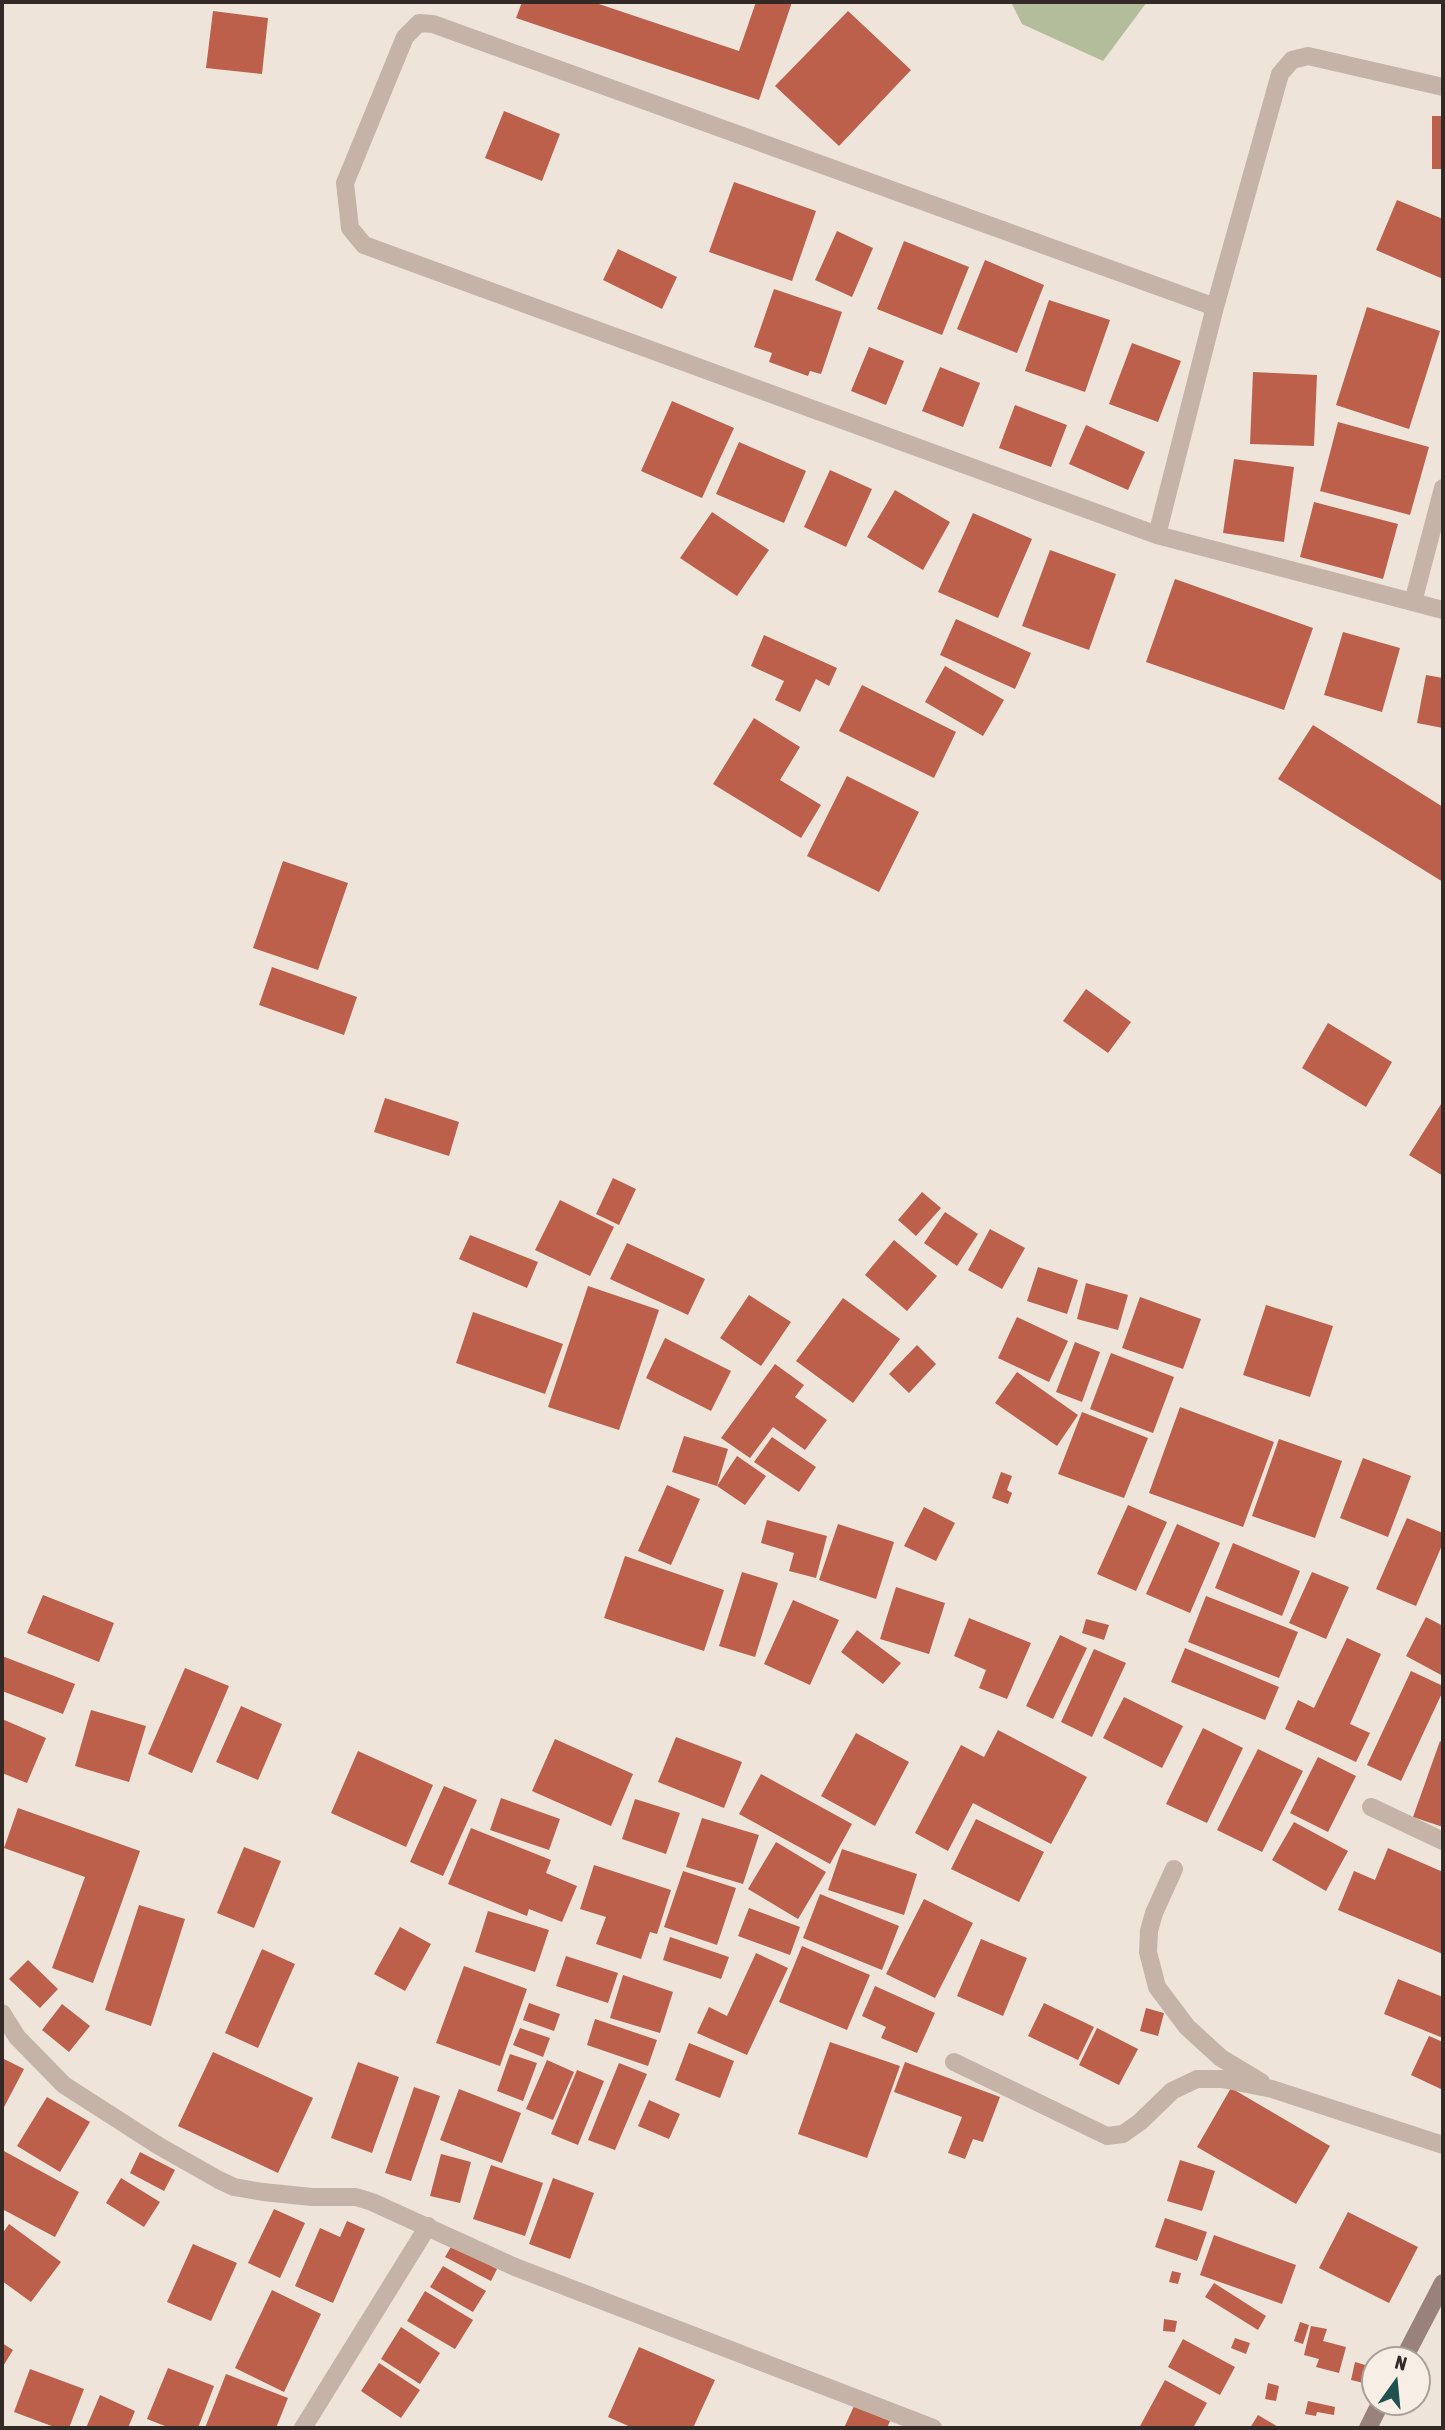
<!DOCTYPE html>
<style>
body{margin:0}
#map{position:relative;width:1445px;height:2430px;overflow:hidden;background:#efe4da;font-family:"Asap Condensed",sans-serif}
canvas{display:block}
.frame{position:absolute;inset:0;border:4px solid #332a27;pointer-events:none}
.north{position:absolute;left:1361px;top:2346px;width:70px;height:70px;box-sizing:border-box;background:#f7eee6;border:2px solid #a9a09a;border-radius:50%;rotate:15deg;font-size:19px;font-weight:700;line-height:28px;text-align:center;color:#332a27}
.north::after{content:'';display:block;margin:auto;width:24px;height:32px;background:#205151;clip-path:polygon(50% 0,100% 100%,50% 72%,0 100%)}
</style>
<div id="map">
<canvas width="1445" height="2430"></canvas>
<div class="frame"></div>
<div class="north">N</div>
</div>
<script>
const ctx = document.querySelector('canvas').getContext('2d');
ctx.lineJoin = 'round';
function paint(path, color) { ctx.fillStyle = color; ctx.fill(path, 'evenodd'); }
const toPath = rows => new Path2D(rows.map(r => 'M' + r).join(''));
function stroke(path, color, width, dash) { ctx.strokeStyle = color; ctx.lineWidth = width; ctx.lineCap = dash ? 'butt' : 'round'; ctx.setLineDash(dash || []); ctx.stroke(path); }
paint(toPath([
 [1011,2,1147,2,1103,61,1022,24]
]), '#b4bd9b');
paint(toPath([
 [522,2,593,2,739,51,756,2,792,2,759,100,516,18],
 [213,11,268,18,262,74,206,68],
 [848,11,911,70,839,146,775,86],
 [504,111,560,134,542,181,485,158],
 [1432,116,1443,116,1443,169,1432,169],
 [734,182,816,211,792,281,709,252],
 [1397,200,1443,219,1443,279,1376,250],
 [837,231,873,248,852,297,815,280],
 [904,241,969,267,942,335,877,309],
 [618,249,677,277,662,309,603,280],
 [985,260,1044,285,1017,353,957,329],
 [774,289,842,312,821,374,810,371,808,376,769,362,772,353,754,347],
 [1049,300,1110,320,1085,392,1025,371],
 [1367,307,1440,331,1409,429,1336,405],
 [1132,343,1181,361,1158,422,1109,404],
 [869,347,904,361,886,405,851,391],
 [940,367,980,383,963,427,922,411],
 [1253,372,1317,375,1314,446,1250,444],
 [672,401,734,428,702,498,641,471],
 [1015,405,1067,425,1051,467,999,448],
 [1338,422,1429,447,1410,515,1320,491],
 [1086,425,1145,452,1128,490,1069,464],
 [739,442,806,471,784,523,716,494],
 [1234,459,1294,467,1284,542,1223,533],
 [830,470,872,489,846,547,804,527],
 [895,490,950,522,923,570,867,537],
 [1314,502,1398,524,1383,579,1300,557],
 [712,512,769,550,737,596,680,558],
 [973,513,1032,539,998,618,938,592],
 [1050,550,1116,574,1089,650,1022,626],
 [1175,579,1313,628,1284,710,1146,662],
 [956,619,1031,653,1015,689,940,655],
 [1343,632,1400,648,1382,712,1324,695],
 [764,635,837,668,829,686,816,679,800,712,775,700,784,681,751,666],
 [945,666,1004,700,983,736,925,702],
 [1426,675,1443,678,1443,728,1417,723],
 [862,685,956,732,934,778,839,731],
 [754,718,800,747,780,780,821,805,801,838,713,784],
 [1313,725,1443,807,1443,882,1278,779],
 [847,776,919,812,879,892,807,856],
 [283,861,348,883,318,970,253,948],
 [272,967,357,997,344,1035,259,1005],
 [1086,989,1131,1022,1108,1053,1063,1021],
 [1328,1023,1392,1062,1366,1107,1302,1068],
 [385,1098,459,1122,449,1156,374,1132],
 [1443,1101,1443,1176,1409,1155],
 [613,1178,636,1189,619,1225,596,1214],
 [922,1192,941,1208,916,1236,898,1220],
 [560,1200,614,1227,590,1276,535,1250],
 [945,1212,978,1234,957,1266,924,1243],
 [990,1229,1025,1248,1002,1289,968,1270],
 [470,1235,538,1262,527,1288,459,1259],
 [894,1240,937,1276,907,1311,865,1275],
 [627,1243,705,1279,688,1315,610,1279],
 [1038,1267,1078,1280,1067,1314,1027,1301],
 [1086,1283,1128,1295,1118,1330,1077,1319],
 [588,1286,659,1310,619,1430,548,1407],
 [749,1295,791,1322,761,1366,720,1338],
 [1140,1297,1201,1319,1183,1369,1122,1348],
 [843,1298,900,1339,853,1403,796,1361],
 [1266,1305,1333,1326,1310,1397,1243,1375],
 [473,1312,563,1344,545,1394,456,1363],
 [1017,1317,1068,1341,1049,1382,998,1358],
 [665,1338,731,1371,711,1411,646,1378],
 [1075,1342,1100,1352,1082,1402,1056,1392],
 [917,1345,936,1364,909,1393,889,1374],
 [1111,1353,1174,1377,1153,1433,1090,1409],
 [775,1364,804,1385,795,1397,827,1420,805,1450,773,1427,750,1458,721,1438],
 [1017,1372,1078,1415,1057,1446,995,1403],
 [1180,1407,1274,1442,1243,1527,1149,1493],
 [1082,1412,1148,1438,1124,1498,1058,1474],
 [684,1436,728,1449,717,1486,672,1472],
 [772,1437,816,1467,799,1492,754,1462],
 [1279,1439,1342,1461,1315,1538,1252,1516],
 [737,1456,766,1476,745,1505,717,1486],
 [1363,1458,1411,1476,1388,1537,1340,1518],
 [1001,1472,1012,1476,1007,1490,1012,1493,1008,1504,992,1498],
 [667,1485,700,1499,671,1565,638,1551],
 [1128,1505,1167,1522,1136,1591,1097,1574],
 [924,1507,955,1523,936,1561,904,1546],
 [1407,1518,1443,1533,1443,1543,1416,1606,1376,1589],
 [767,1520,827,1536,816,1578,789,1571,794,1553,761,1543],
 [838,1524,894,1542,876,1599,819,1580],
 [1177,1524,1220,1543,1190,1613,1146,1594],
 [1233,1543,1300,1571,1282,1616,1215,1588],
 [625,1556,724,1590,704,1651,604,1618],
 [742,1572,778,1583,755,1657,719,1646],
 [1312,1572,1349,1587,1326,1639,1289,1623],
 [896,1587,945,1603,929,1654,880,1639],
 [43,1595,114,1623,99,1662,27,1633],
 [1206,1596,1298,1632,1279,1678,1188,1642],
 [793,1600,839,1620,810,1685,764,1664],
 [1426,1617,1443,1626,1443,1676,1406,1656],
 [969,1618,1031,1643,1007,1699,979,1688,986,1670,954,1656],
 [1086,1619,1109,1625,1104,1640,1082,1633],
 [857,1630,901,1663,883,1684,841,1652],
 [1060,1635,1087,1648,1053,1719,1026,1706],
 [1347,1638,1381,1654,1350,1724,1370,1733,1356,1762,1285,1729,1298,1700,1314,1708],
 [1185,1648,1279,1687,1265,1720,1171,1682],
 [1094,1649,1126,1663,1092,1737,1061,1722],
 [2,1656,75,1684,63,1714,2,1691],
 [185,1668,229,1686,192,1773,148,1754],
 [1411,1671,1443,1686,1443,1691,1401,1781,1367,1765],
 [1124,1697,1183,1726,1162,1768,1103,1738],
 [241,1706,282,1724,258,1780,216,1762],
 [91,1710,146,1726,129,1782,75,1766],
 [2,1719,46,1738,27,1783,2,1773],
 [1203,1728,1243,1748,1207,1823,1166,1804],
 [998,1730,1087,1777,1051,1844,973,1803,948,1851,915,1833,961,1745,984,1757],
 [856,1733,909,1762,875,1826,821,1796],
 [676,1737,742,1762,724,1808,658,1782],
 [555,1739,633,1774,611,1826,532,1791],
 [1440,1741,1443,1742,1443,1827,1413,1817],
 [1258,1749,1303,1771,1262,1852,1217,1830],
 [358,1751,433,1785,406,1847,331,1813],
 [1318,1757,1356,1776,1328,1832,1290,1813],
 [761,1774,852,1824,830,1864,739,1814],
 [444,1786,477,1800,443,1876,410,1862],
 [501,1798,560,1819,549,1850,490,1830],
 [635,1799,680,1813,666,1854,622,1839],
 [18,1808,140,1851,93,1983,52,1968,85,1877,4,1848],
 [702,1818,759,1835,743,1884,686,1867],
 [976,1819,1044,1852,1019,1902,951,1869],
 [1294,1822,1348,1851,1326,1891,1272,1860],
 [471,1828,551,1860,546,1873,577,1886,562,1922,529,1909,527,1916,448,1884],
 [776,1842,826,1872,798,1919,748,1889],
 [244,1847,281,1861,254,1928,217,1913],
 [1388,1848,1443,1872,1443,1954,1338,1910,1354,1871,1375,1880],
 [842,1849,917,1874,904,1915,828,1890],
 [594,1865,671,1890,657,1934,650,1932,641,1959,596,1944,606,1917,580,1909],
 [683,1871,736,1888,717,1945,664,1927],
 [820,1894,899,1926,882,1970,803,1938],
 [924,1899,973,1923,935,1998,886,1974],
 [139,1905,185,1919,151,2026,105,2010],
 [749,1908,800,1927,790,1955,738,1936],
 [488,1911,549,1930,535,1972,475,1952],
 [400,1927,431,1944,405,1991,374,1974],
 [670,1937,729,1957,721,1979,663,1960],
 [981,1939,1027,1958,1003,2016,957,1996],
 [802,1946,870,1975,847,2030,779,2002],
 [262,1949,295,1964,258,2048,225,2033],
 [756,1953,788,1968,747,2055,697,2033,709,2007,727,2016],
 [566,1956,618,1973,608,2003,556,1986],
 [28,1960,58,1989,40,2008,9,1979],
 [464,1966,527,1989,500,2066,436,2043],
 [623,1975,673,1992,660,2033,610,2018],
 [1398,1979,1443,1997,1443,2038,1384,2014],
 [875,1986,935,2013,917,2053,881,2038,886,2027,862,2016],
 [529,2003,560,2014,554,2031,523,2020],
 [1044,2003,1094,2027,1078,2060,1028,2036],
 [62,2004,90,2026,69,2052,42,2030],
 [1146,2008,1164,2013,1158,2036,1140,2031],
 [595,2019,657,2040,648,2066,587,2045],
 [520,2028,550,2038,543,2057,513,2045],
 [1097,2028,1138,2049,1119,2085,1079,2065],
 [1429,2036,1443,2042,1443,2090,1411,2075],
 [830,2042,900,2066,867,2158,798,2134],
 [689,2043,734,2061,720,2098,675,2080],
 [213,2052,313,2098,278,2173,178,2126],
 [510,2054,537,2063,523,2101,497,2091],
 [2,2058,24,2069,2,2111],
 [547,2060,574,2072,553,2120,526,2109],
 [358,2062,399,2077,372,2153,331,2138],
 [905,2062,1000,2097,983,2142,973,2139,965,2159,948,2153,962,2117,894,2092],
 [619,2063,647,2074,615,2150,588,2140],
 [577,2070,604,2081,578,2145,551,2134],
 [414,2087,440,2096,411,2181,385,2173],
 [1231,2088,1330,2146,1296,2204,1197,2147],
 [459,2089,521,2113,502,2163,440,2140],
 [47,2097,90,2122,60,2172,17,2146],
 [649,2100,680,2114,669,2139,638,2126],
 [2,2150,79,2192,55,2237,2,2209],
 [140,2152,175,2170,164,2191,130,2173],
 [441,2154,471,2162,460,2203,430,2196],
 [1180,2160,1215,2171,1202,2211,1167,2201],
 [491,2165,543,2183,525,2236,473,2219],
 [121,2178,160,2202,144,2227,106,2203],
 [553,2178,594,2193,570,2259,529,2244],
 [274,2209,305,2223,280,2278,248,2263],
 [1348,2212,1418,2247,1389,2303,1319,2268],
 [1165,2218,1207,2232,1197,2261,1155,2247],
 [347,2221,365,2229,333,2303,295,2286,320,2228,340,2237],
 [9,2224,61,2262,31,2302,2,2281,2,2234],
 [1214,2235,1296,2265,1282,2304,1200,2275],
 [193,2244,237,2263,211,2321,167,2302],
 [452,2245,497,2269,491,2281,445,2257],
 [443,2266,486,2291,473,2312,430,2287],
 [1172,2271,1181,2273,1178,2284,1169,2282],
 [1214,2283,1266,2316,1258,2330,1205,2297],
 [272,2290,321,2314,284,2392,235,2368],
 [425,2291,473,2320,455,2349,407,2321],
 [1164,2319,1177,2321,1175,2332,1163,2331],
 [1300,2322,1309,2325,1303,2344,1294,2341],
 [1311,2326,1327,2329,1323,2341,1346,2347,1339,2373,1316,2367,1319,2359,1304,2355],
 [401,2327,440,2353,420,2384,381,2359],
 [1235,2338,1250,2343,1246,2354,1231,2348],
 [1183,2339,1235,2367,1220,2395,1168,2367],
 [2,2343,13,2350,2,2368],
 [639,2347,715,2380,693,2428,633,2428,608,2417],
 [1355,2362,1372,2367,1368,2384,1351,2380],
 [379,2363,420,2390,401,2418,361,2391],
 [168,2368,214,2386,198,2428,170,2428,147,2419],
 [30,2369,84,2389,69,2428,57,2428,14,2412],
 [226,2374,288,2398,276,2428,205,2428],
 [1165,2380,1207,2403,1193,2428,1139,2428],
 [1268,2383,1279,2386,1276,2401,1265,2399],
 [100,2395,135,2411,128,2428,86,2428],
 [1308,2401,1335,2407,1334,2415,1317,2412,1316,2416,1305,2414],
 [854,2406,890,2421,887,2428,844,2428],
 [1258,2415,1280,2428,1250,2428]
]), '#bc5f4b');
stroke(toPath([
 [1215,307,433,24,419,23,405,37,345,183,350,228,364,245,1157,535,1443,610],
 [1157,535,1215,307,1280,74,1292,60,1308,56,1443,87],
 [1413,602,1443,488],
 [1371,1807,1443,1841],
 [1174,1869,1154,1913,1149,1931,1148,1952,1157,1987,1187,2027,1221,2058,1261,2082],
 [2,2013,17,2037,64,2085,159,2146,219,2180,234,2187,263,2192,312,2197,356,2197,372,2202,515,2267,933,2428],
 [954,2062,1107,2136,1123,2134,1140,2122,1172,2091,1197,2079,1222,2079,1272,2089,1443,2145],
 [303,2428,428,2226]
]), '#c6b3a7', 18);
stroke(toPath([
 [1403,2360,1443,2283],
 [1368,2428,1381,2402]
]), '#998279', 18);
</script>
